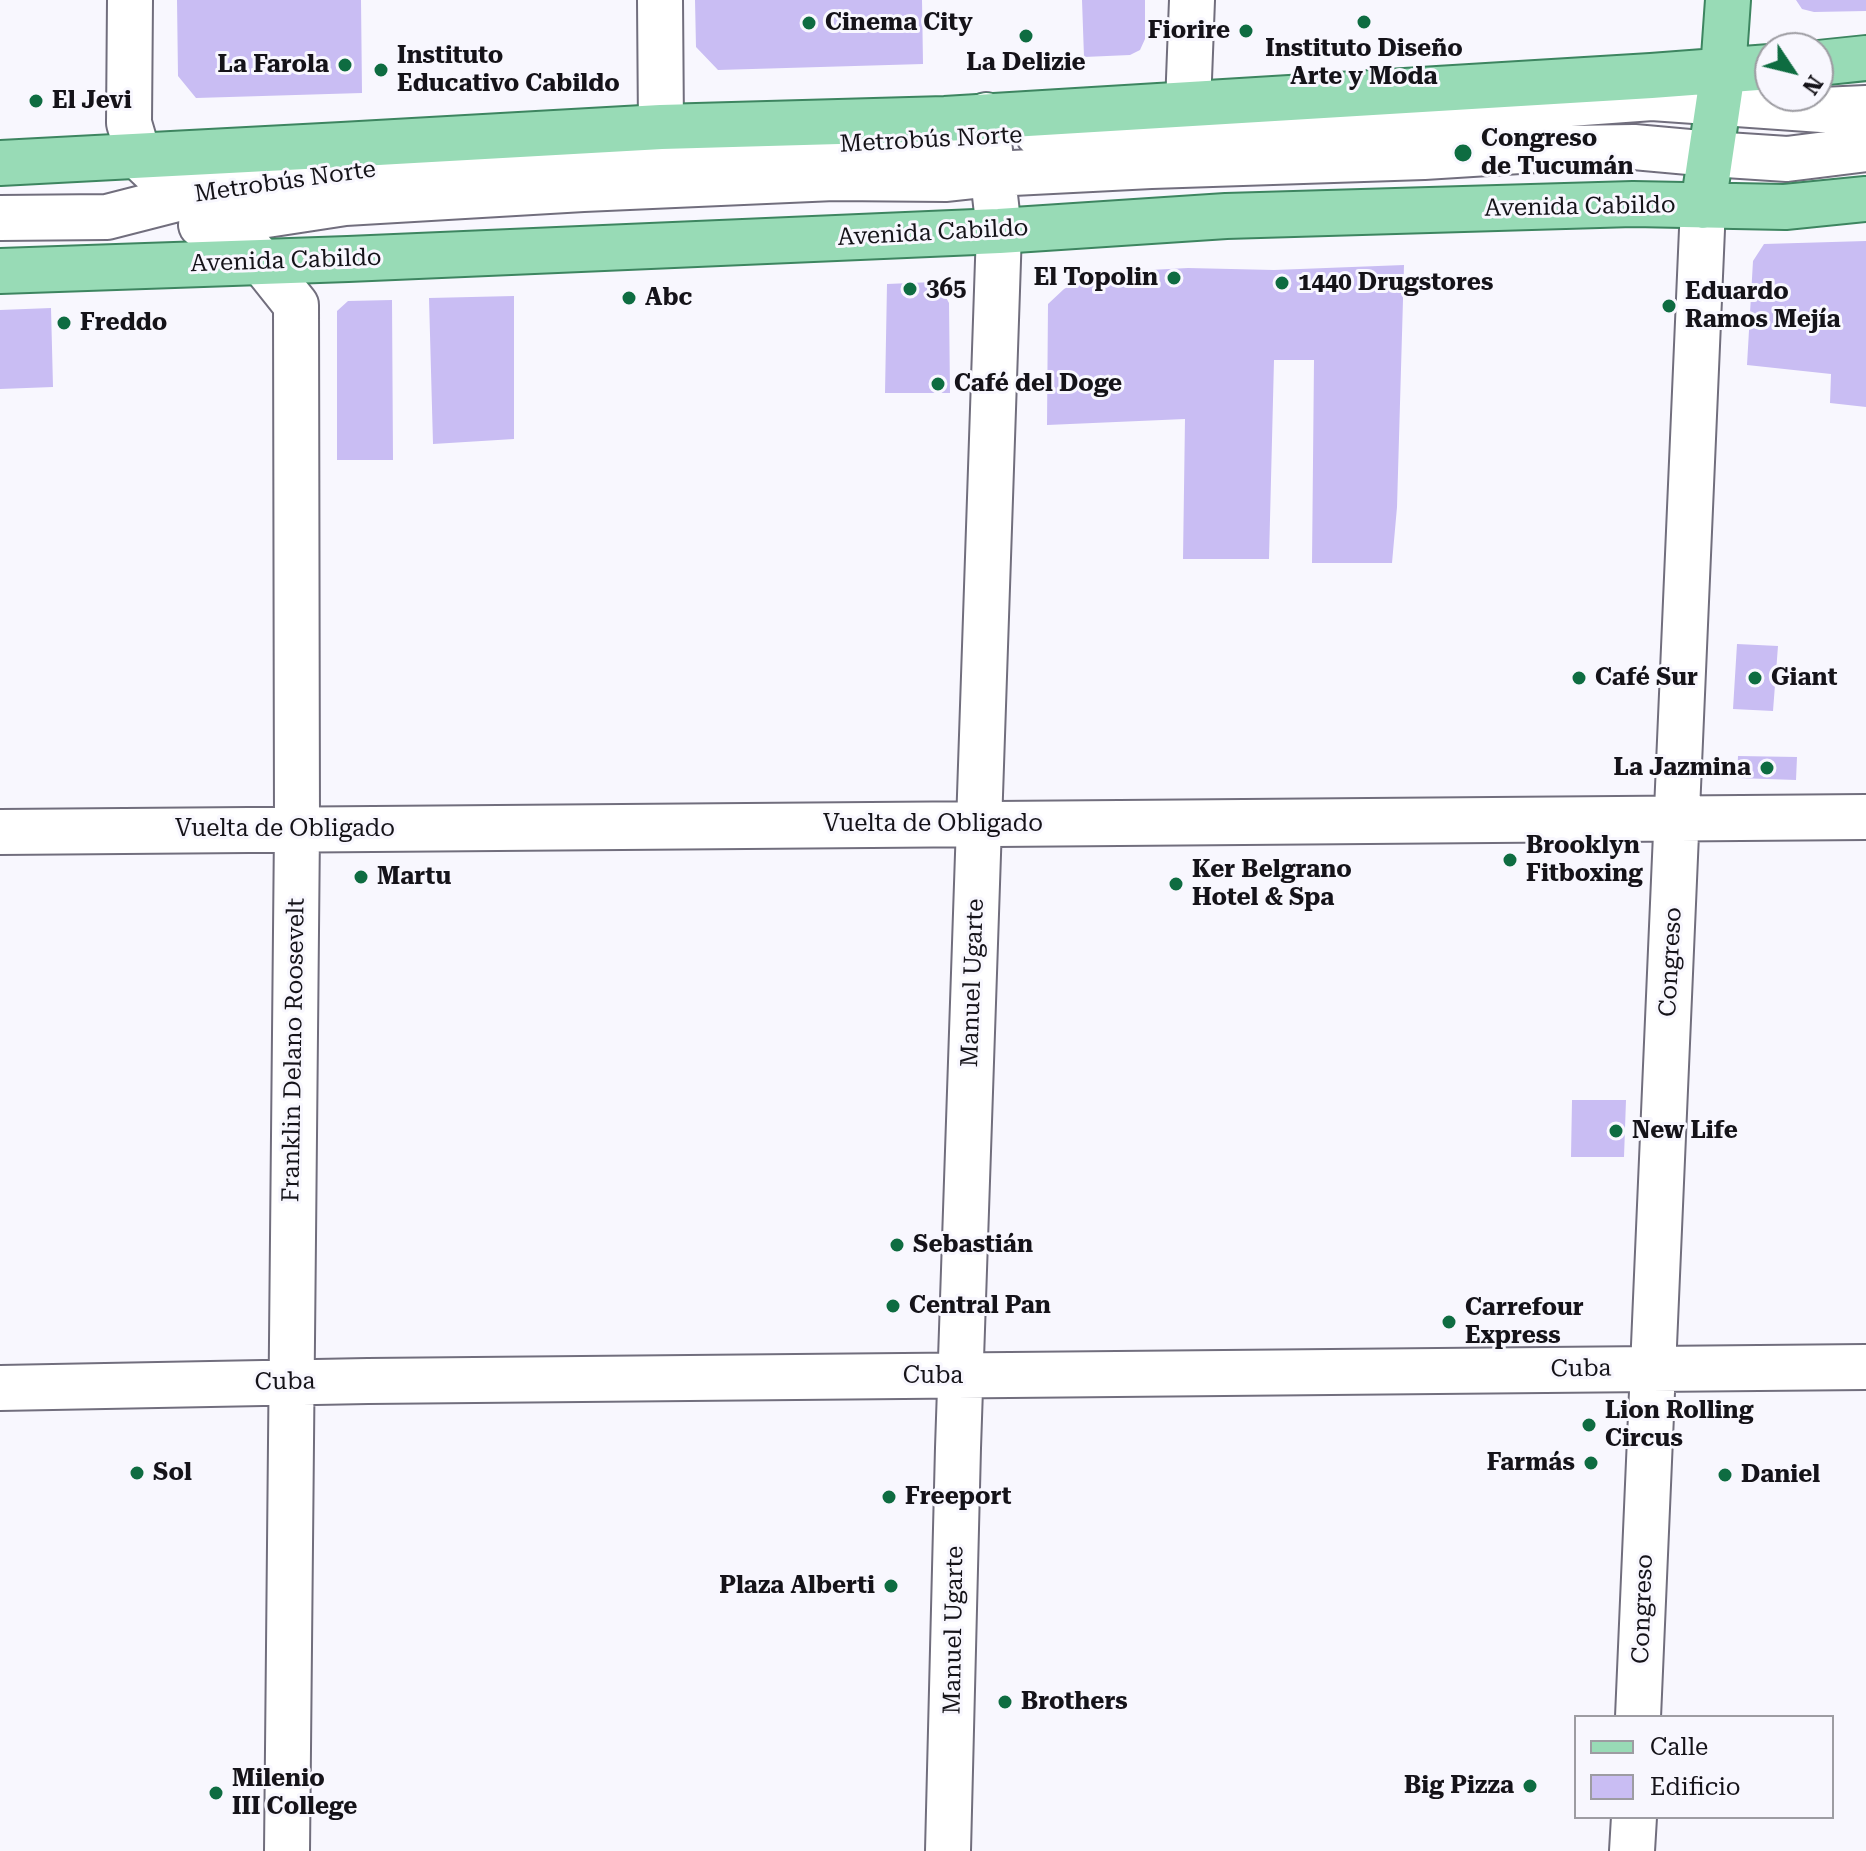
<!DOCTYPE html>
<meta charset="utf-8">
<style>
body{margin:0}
#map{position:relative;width:1866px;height:1851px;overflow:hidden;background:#f8f7fe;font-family:"Roboto Serif",serif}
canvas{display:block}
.legend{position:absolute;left:1574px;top:1715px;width:260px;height:104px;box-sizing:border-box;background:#f8f7fe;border:2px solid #9d9ca2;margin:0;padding:10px 14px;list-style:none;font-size:24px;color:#151319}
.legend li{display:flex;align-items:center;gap:16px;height:40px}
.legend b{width:40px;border:2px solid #9d9ca2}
.north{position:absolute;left:1754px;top:32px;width:80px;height:80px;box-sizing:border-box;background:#f8f7fe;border:2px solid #9d9ca2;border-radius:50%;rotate:125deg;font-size:22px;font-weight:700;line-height:32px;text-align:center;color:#151319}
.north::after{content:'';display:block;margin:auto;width:28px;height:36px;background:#0e6c41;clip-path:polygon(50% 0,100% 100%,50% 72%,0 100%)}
</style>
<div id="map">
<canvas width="1866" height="1851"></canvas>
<ul class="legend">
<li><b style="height:10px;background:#98dbb6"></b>Calle</li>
<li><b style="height:22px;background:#c9bdf3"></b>Edificio</li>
</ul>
<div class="north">N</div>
</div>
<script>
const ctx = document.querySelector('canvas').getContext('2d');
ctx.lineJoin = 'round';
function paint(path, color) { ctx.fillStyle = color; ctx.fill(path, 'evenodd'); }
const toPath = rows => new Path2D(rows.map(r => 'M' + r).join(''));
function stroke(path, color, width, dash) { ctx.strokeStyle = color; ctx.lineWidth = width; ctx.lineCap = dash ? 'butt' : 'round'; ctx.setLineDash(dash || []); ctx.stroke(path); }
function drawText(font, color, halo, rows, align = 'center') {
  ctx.font = font + ' "Roboto Serif",serif'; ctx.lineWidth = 6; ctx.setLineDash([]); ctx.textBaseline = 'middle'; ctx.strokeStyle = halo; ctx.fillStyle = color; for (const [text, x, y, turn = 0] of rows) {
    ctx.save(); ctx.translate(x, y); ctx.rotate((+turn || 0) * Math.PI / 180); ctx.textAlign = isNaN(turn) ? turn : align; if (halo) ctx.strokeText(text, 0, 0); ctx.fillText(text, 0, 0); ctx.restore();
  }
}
paint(toPath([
 [177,0,361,0,362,93,196,98,178,76],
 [695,0,922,0,923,64,718,70,696,47],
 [1082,0,1145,0,1145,39,1140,50,1130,55,1084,57],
 [1796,0,1866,0,1866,11,1814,12,1802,9],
 [1866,241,1866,407,1830,403,1831,374,1747,365,1753,261,1764,244],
 [1404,265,1397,507,1392,563,1312,563,1314,360,1274,360,1269,559,1183,559,1185,419,1047,425,1048,304,1064,289,1093,273,1188,268,1274,270],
 [934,282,941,288,949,303,950,393,885,393,887,284],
 [514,296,514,439,433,444,429,298],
 [392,300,393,460,337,460,337,311,348,301],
 [51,308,53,387,0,389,0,310],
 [1737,644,1778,646,1773,711,1733,709],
 [1738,756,1797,757,1796,780,1737,778],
 [1572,1100,1626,1100,1624,1157,1571,1157]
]), '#c9bdf3');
const minor = toPath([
 [130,0,129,123,139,157,160,177,224,221,261,261,296,305,297,829,287,1851],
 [660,0,661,127],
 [1188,105,1192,0],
 [1038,134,1264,126,1652,98,1822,110,1866,108],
 [0,218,107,217,189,196,344,169,954,139],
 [201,225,345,203,583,189,834,178,947,179,993,174,1151,166,1424,157,1568,148,1634,147,1711,154,1787,159,1866,149],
 [0,832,1866,817],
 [0,1388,368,1381,1866,1367],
 [1638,1717,1703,206],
 [948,1851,958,1448,999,231,986,115],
 [1632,1851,1634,1817]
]);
const major = toPath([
 [1818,63,1866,58],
 [0,163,342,145,661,127,945,119,1651,76,1770,67],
 [1703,206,1723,71,1728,0],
 [0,271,348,259,999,231,1226,216,1633,204,1785,207,1866,199]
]);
stroke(minor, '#716e7d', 48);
stroke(major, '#3d8560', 48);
stroke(minor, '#fff', 44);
stroke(major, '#98dbb6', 44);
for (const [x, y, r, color] of [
 [1364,22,8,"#0e6c41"],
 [809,23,8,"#0e6c41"],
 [1246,31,8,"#0e6c41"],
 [1026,36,8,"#0e6c41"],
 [345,65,8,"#0e6c41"],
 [381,70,8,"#0e6c41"],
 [36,101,8,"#0e6c41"],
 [1463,153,10,"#0e6c41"],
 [1174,278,8,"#0e6c41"],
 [1282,283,8,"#0e6c41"],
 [910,289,8,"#0e6c41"],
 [629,298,8,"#0e6c41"],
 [1669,306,8,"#0e6c41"],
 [64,323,8,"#0e6c41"],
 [938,384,8,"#0e6c41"],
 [1579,678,8,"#0e6c41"],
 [1755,678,8,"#0e6c41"],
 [1767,768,8,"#0e6c41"],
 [1510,860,8,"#0e6c41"],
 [361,877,8,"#0e6c41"],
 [1176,884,8,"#0e6c41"],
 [1616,1131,8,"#0e6c41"],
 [897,1245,8,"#0e6c41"],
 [893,1306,8,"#0e6c41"],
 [1449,1322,8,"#0e6c41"],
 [1589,1425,8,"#0e6c41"],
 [1591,1463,8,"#0e6c41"],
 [137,1473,8,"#0e6c41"],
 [1725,1475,8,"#0e6c41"],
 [889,1497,8,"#0e6c41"],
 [891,1586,8,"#0e6c41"],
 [1005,1702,8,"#0e6c41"],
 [1530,1786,8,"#0e6c41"],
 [216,1793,8,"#0e6c41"]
]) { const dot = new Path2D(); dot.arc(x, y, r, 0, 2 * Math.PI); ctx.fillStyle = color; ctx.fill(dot); stroke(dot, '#f8f7fe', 3); }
drawText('bold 24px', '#151319', '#f8f7fe', [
 ["Cinema City",825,23],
 ["Fiorire",1230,31,"right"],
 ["Instituto Diseño",1364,49,"center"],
 ["Arte y Moda",1364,77,"center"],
 ["Instituto",397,56],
 ["Educativo Cabildo",397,84],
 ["La Delizie",1026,63,"center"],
 ["La Farola",329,65,"right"],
 ["El Jevi",52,101],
 ["Congreso",1481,139],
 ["de Tucumán",1481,167],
 ["El Topolin",1158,278,"right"],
 ["1440 Drugstores",1298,283],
 ["365",926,289],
 ["Eduardo",1685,292],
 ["Ramos Mejía",1685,320],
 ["Abc",645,298],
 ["Freddo",80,323],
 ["Café del Doge",954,384],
 ["Café Sur",1595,678],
 ["Giant",1771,678],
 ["La Jazmina",1751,768,"right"],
 ["Brooklyn",1526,846],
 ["Fitboxing",1526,874],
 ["Ker Belgrano",1192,870],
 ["Hotel & Spa",1192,898],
 ["Martu",377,877],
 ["New Life",1632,1131],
 ["Sebastián",913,1245],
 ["Central Pan",909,1306],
 ["Carrefour",1465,1308],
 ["Express",1465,1336],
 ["Lion Rolling",1605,1411],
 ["Circus",1605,1439],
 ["Farmás",1575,1463,"right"],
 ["Sol",153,1473],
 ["Daniel",1741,1475],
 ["Freeport",905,1497],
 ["Plaza Alberti",875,1586,"right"],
 ["Brothers",1021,1702],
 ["Milenio",232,1779],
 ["III College",232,1807],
 ["Big Pizza",1514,1786,"right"]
], 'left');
drawText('24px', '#151319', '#f8f7fe', [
 ["Metrobús Norte",931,140,-3],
 ["Metrobús Norte",285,182,-8],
 ["Avenida Cabildo",1580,207,-1],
 ["Avenida Cabildo",933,233,-3],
 ["Avenida Cabildo",286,261,-2],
 ["Vuelta de Obligado",933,824],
 ["Vuelta de Obligado",285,829],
 ["Congreso",1671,962,-87],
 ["Manuel Ugarte",973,983,-88],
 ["Franklin Delano Roosevelt",294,1050,-89],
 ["Cuba",1581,1369,-1],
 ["Cuba",933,1376],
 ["Cuba",285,1382,-1],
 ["Congreso",1643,1609,-88],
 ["Manuel Ugarte",954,1630,-89]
]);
</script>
